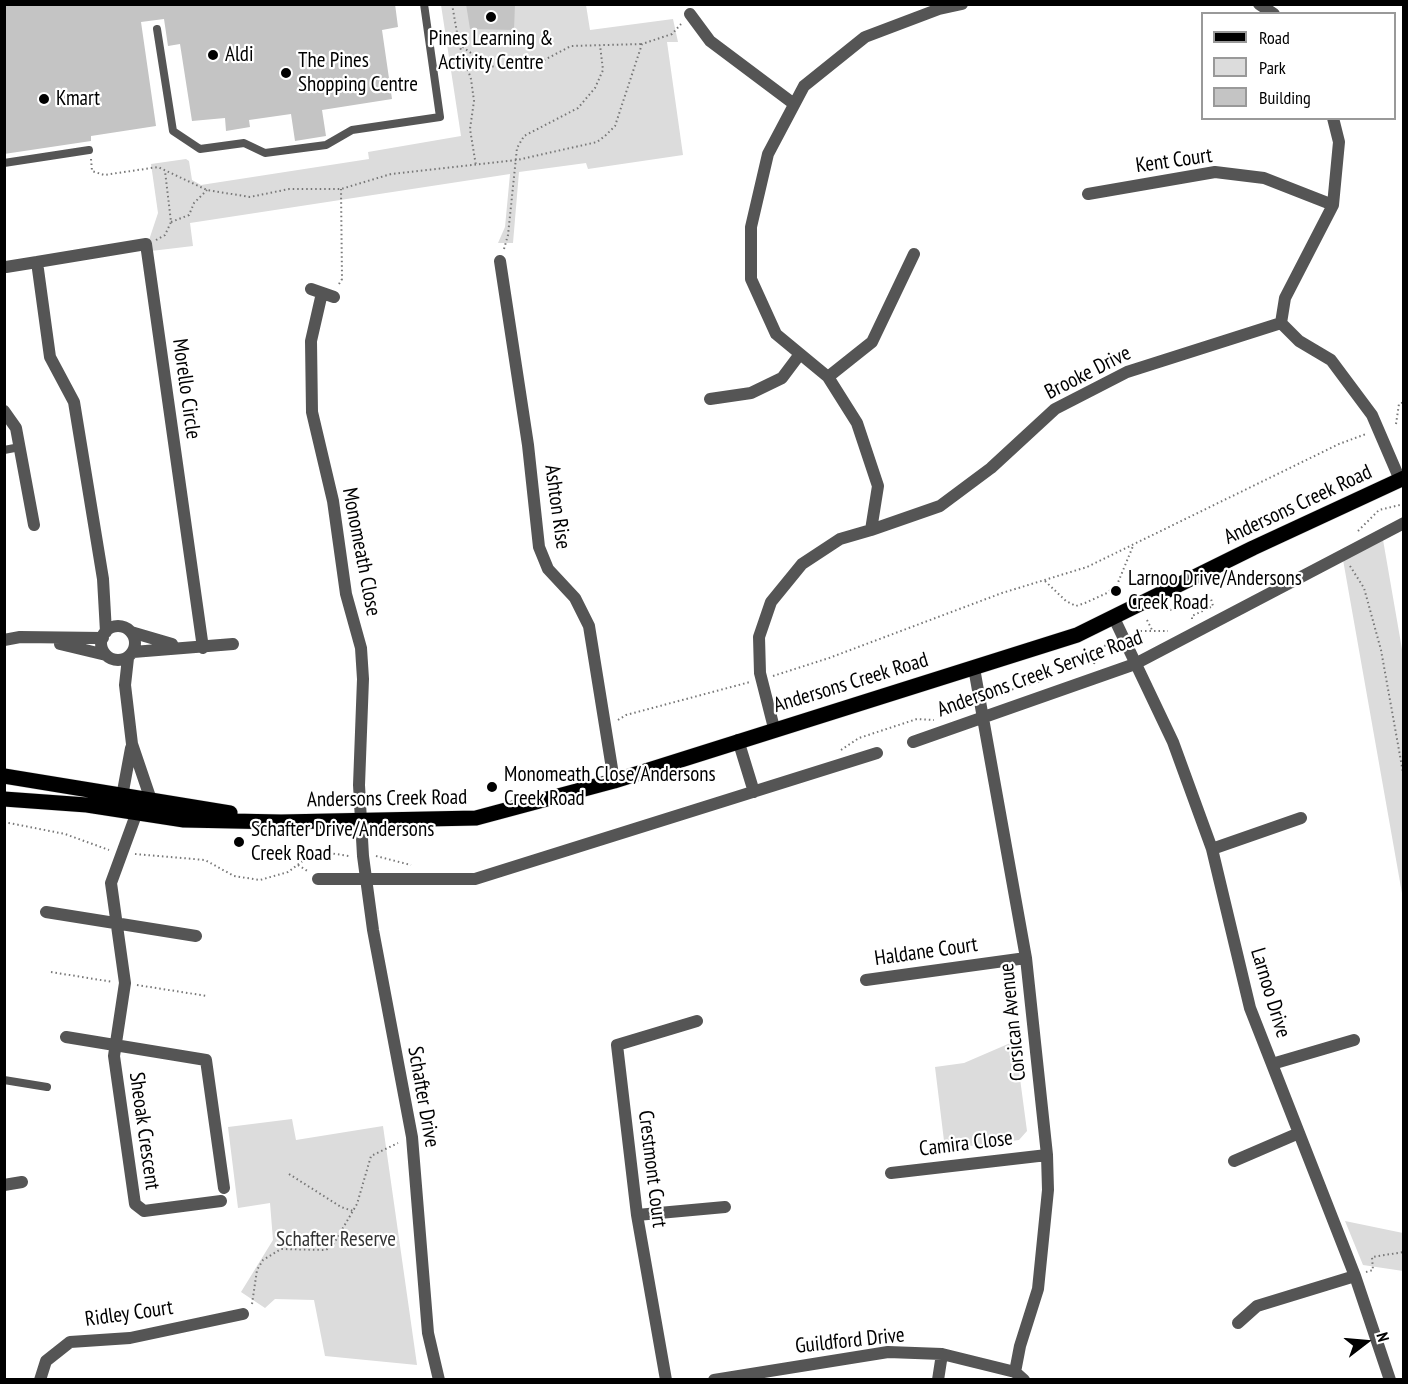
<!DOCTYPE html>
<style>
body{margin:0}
#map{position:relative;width:1408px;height:1384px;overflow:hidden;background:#fff;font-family:"PT Sans Narrow",sans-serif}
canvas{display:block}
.frame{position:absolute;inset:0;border:6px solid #000;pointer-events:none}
.legend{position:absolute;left:1201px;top:12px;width:195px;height:108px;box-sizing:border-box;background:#fff;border:2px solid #999;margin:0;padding:8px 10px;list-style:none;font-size:18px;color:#000}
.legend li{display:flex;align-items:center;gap:12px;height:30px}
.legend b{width:30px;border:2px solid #999}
.north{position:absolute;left:1336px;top:1312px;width:60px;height:60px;-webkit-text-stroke:4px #fff;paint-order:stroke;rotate:74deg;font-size:16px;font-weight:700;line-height:24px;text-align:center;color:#000}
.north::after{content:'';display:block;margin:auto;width:21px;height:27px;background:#000;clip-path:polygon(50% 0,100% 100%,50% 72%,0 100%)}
</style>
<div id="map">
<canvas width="1408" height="1384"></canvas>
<div class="frame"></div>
<ul class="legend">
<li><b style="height:8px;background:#000"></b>Road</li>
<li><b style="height:16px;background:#dcdcdc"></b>Park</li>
<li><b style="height:16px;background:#c4c4c4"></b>Building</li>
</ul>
<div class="north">N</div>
</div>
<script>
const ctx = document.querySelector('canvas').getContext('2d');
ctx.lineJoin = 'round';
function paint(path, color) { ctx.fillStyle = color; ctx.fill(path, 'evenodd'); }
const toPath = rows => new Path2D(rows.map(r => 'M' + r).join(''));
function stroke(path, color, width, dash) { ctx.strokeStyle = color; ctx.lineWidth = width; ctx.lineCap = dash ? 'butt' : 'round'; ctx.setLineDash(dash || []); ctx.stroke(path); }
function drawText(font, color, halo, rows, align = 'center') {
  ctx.font = font + ' "PT Sans Narrow",sans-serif'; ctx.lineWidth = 4.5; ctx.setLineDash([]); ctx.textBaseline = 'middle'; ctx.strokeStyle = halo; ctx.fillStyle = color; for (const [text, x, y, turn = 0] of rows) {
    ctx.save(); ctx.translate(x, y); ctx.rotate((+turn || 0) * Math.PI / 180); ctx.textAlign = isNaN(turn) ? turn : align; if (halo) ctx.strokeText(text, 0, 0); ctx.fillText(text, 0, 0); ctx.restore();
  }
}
paint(toPath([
 [441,5,586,5,590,30,673,19,678,42,667,42,683,155,588,169,586,163,519,172,513,243,498,243,505,227,510,174,190,223,193,246,151,251,149,240,158,213,151,164,186,159,189,161,192,180,201,185,369,159,368,152,461,136],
 [1382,534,1403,655,1403,899,1342,554],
 [1015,1041,1027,1131,1019,1140,945,1149,935,1067,964,1063],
 [292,1119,296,1140,383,1126,417,1365,325,1356,314,1300,275,1299,265,1308,241,1292,273,1240,270,1203,238,1208,228,1127],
 [1345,1221,1403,1233,1403,1271,1363,1265]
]), '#dcdcdc');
paint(toPath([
 [4,4,395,4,398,27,382,30,392,99,322,110,326,136,295,141,291,114,249,120,250,127,226,131,225,118,192,121,180,44,168,46,164,19,141,22,156,126,91,136,91,141,4,154],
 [466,4,515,4,514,30,470,29]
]), '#c4c4c4');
const primary = toPath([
 [4,776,230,813],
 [4,799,87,805,184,820,281,822,476,818,614,781,1077,635,1253,548,1404,478]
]);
stroke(primary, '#dbdbdb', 16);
stroke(toPath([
 [408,4,409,8],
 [452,4,459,44,471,79,474,101,470,129,476,166],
 [459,44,488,66,527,69,571,46,642,44],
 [91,159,92,171,104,175,158,167,207,190,250,197,289,189,341,189,391,174,517,160,597,142,605,136,615,126,642,44,672,34,681,24],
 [171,222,189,215,194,203,207,190],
 [156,240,165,235,171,222,165,171],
 [504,249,508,235,517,148,524,136,578,108,595,88,603,70,600,45],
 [339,284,342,279,341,189],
 [1396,424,1399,404,1404,402],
 [1358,531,1379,510,1404,504],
 [1350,566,1364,588,1381,650,1404,778],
 [1045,581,1066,601,1076,606,1085,603,1107,593,1117,585,1133,546],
 [1170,610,1184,603,1189,610,1211,599,1213,606,1192,616,1192,619],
 [1147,620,1153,632],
 [1136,631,1168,631],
 [1094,664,1097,650,1112,642],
 [773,676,829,658,1002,593,1087,567,1339,444,1366,434],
 [992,699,1000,693,1045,680],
 [618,720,626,715,750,682],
 [841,750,859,738,917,719,934,720],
 [4,822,65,834,109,850],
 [135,854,205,860,234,876,260,880,288,872,316,851,349,856],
 [376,856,411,865],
 [298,865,309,872],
 [51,972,113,982],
 [137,985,207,996],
 [289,1174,341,1207,353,1211],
 [1366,1272,1373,1270,1372,1257,1404,1252],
 [252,1304,257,1270,263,1260,281,1249,326,1250,333,1245,357,1204,371,1156,398,1143]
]), '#777', 2, [1.5, 3]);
stroke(toPath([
 [157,29,173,131,200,149,244,143,265,153,326,145,352,130,440,117,424,4],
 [4,163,89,150],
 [4,450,20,447],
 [4,1080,47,1087]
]), '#555', 8);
stroke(toPath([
 [1259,4,1274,14],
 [690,14,710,41,794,104],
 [1088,194,1215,172,1264,178,1333,205],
 [500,261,528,445,539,547,548,569,575,598,589,626,614,781],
 [6,267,37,262],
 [311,289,334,297],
 [322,293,311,341,312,412,333,501,346,594,361,648,363,679,359,785,363,856,373,930,412,1137,428,1333,439,1380],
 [1281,323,1285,298,1333,205,1339,142,1333,118],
 [1281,323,1299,341,1331,360,1372,415,1400,480],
 [828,377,872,342,914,254],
 [710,399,751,393,782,378,800,354],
 [4,411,16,428,34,525],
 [871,530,940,506,991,468,1055,409,1127,372,1281,323],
 [1114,618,1173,742,1212,849,1250,1008,1355,1276,1390,1380],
 '101 643a17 17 0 1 1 34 0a17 17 0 1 1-34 0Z',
 [106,632,103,579,74,402,50,357,37,262,146,244,203,648],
 [131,632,172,644],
 [4,640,20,637,103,638],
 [60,644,106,655],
 [133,652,233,644],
 [128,658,125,685,132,744,151,800,151,806],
 [974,668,1026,958,1047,1155,1048,1190,1038,1289,1020,1346,1015,1372],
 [774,728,760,673,759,637,771,602,802,564,840,539,871,530,878,486,857,423,828,377,776,334,751,279,751,227,768,154,804,86,865,37,939,9,962,4],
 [738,740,754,792],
 [913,742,1135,664,1404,523],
 [121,802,131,748],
 [137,812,111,883,125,983,114,1056,135,1204,144,1211,221,1201],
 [1212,849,1301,818],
 [318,879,475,879,877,753],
 [46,912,196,936],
 [866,980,1026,958],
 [66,1037,206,1060,224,1188],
 [1272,1064,1354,1040],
 [1234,1161,1299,1133],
 [891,1173,1047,1155],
 [4,1185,22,1182],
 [637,1215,725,1207],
 [1238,1323,1257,1306,1355,1276],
 [40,1380,46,1361,70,1342,130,1338,243,1314],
 [666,1380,637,1215,617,1045,697,1021],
 [714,1380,888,1352,942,1354,1015,1372,1024,1380],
 [938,1380,942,1354]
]), '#555', 12);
stroke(primary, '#000', 15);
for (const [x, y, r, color] of [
 [491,17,6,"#000"],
 [213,55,6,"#000"],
 [286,73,6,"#000"],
 [44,99,6,"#000"],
 [1116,591,6,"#000"],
 [492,787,6,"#000"],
 [239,842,6,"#000"]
]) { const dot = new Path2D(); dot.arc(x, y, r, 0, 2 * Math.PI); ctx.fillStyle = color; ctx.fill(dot); stroke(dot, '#fff', 2); }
drawText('21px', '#000', '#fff', [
 ["Pines Learning &",491,39,"center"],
 ["Activity Centre",491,63,"center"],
 ["Aldi",225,55],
 ["The Pines",298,61],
 ["Shopping Centre",298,85],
 ["Kmart",56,99],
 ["Larnoo Drive/Andersons",1128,579],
 ["Creek Road",1128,603],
 ["Monomeath Close/Andersons",504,775],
 ["Creek Road",504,799],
 ["Schafter Drive/Andersons",251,830],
 ["Creek Road",251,854]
], 'left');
drawText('21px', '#000', '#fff', [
 ["Kent Court",1174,161,-8],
 ["Brooke Drive",1088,373,-27],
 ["Morello Circle",186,389,82],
 ["Andersons Creek Road",1298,505,-25],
 ["Ashton Rise",557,507,82],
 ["Monomeath Close",361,552,79],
 ["Andersons Creek Service Road",1040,674,-20],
 ["Andersons Creek Road",851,683,-17],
 ["Andersons Creek Road",387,799,-1],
 ["Haldane Court",926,952,-8],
 ["Larnoo Drive",1270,993,73],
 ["Corsican Avenue",1013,1022,-96],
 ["Schafter Drive",423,1097,80],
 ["Sheoak Crescent",144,1131,82],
 ["Camira Close",966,1144,-7],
 ["Crestmont Court",652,1169,83],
 ["Ridley Court",129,1314,-8],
 ["Guildford Drive",850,1341,-6]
]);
drawText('21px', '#333', '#fff', [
 ["Schafter Reserve",336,1240]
]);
</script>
